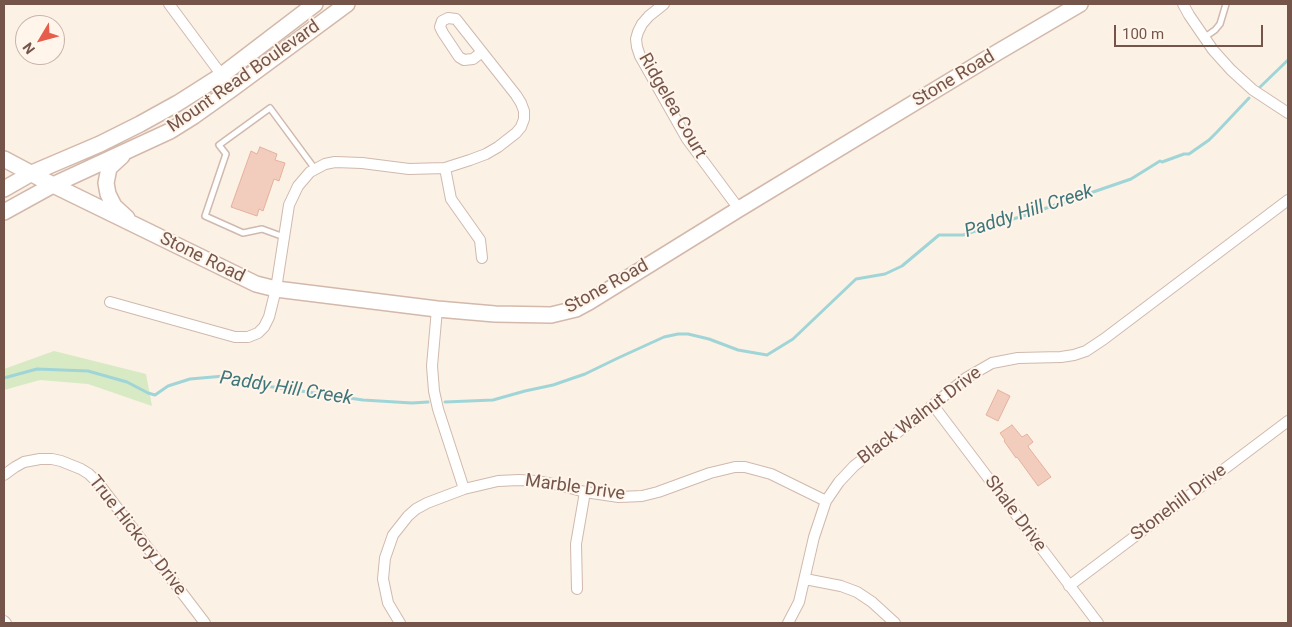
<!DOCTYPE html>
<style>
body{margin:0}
#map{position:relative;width:1292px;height:627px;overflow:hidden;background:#fcf1e5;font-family:Roboto,sans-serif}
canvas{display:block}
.frame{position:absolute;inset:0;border:5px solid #75554a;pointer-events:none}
.north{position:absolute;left:15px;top:15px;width:50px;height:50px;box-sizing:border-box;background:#fff5eb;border:1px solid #c8b5ab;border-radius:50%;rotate:233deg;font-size:14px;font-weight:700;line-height:20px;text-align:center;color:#75554a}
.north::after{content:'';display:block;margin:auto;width:18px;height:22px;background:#e65d4b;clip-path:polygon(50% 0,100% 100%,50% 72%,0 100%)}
.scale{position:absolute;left:1114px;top:25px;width:149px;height:22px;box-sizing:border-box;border:2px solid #75554a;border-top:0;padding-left:6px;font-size:15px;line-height:18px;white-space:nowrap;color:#75554a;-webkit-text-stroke:4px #fff5eb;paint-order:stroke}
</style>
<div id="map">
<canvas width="1292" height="627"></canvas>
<div class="frame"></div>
<div class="north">N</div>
<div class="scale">100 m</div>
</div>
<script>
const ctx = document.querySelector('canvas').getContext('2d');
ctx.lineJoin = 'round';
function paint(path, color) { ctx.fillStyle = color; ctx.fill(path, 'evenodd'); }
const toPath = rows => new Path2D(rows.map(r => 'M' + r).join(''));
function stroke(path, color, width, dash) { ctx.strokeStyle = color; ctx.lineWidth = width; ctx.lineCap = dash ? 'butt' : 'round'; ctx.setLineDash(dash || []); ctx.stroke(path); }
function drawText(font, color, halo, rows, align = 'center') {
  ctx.font = font + ' Roboto,sans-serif'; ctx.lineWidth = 4; ctx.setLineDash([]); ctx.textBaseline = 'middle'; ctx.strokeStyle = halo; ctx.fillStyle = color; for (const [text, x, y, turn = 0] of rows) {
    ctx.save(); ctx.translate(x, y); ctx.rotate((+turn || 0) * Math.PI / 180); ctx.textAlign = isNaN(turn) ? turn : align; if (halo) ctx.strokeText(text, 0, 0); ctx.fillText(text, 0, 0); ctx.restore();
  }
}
paint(toPath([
 [54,351,146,374,152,406,88,384,40,380,4,390,4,369]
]), '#d7eac3');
stroke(toPath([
 [1258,89,1288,60],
 [4,378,37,369,88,371,127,382,148,393,155,395,168,386,190,379,224,376,266,386,363,400,412,403,428,402],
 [445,402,493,400,525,391,553,385,585,374,618,358,664,337,678,334,688,334,709,339,738,350,767,355,793,339,856,279,885,274,902,266,939,235,963,235,1032,213,1131,179,1160,161,1162,162,1184,154,1189,154,1209,140,1217,132,1249,98]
]), '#a0d5d8', 3);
const building = toPath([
 [260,147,277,154,275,160,285,163,279,181,274,179,263,211,259,209,257,216,231,207,251,151,257,154,260,147],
 [998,390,1010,396,998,421,986,415,998,390],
 [1012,425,1022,437,1027,434,1033,442,1028,446,1029,448,1051,477,1038,486,1017,457,1016,458,1004,441,1005,440,1000,433,1012,425]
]);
paint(building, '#f2ccbd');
stroke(building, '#e4b19d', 1);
const lane = toPath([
 [1205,37,1215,30,1220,24,1226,4],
 [284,237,262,229,243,233,205,216,226,154,219,145,270,108,315,169]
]);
const street = toPath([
 [169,4,232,89],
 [664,4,649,16,642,24,638,32,636,39,637,47,640,56,687,139,739,209],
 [1183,4,1189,15,1213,50,1231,70,1253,90,1288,113],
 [445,168,451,199,480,240,482,258],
 [110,302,235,337,248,337,258,333,264,327,269,317,276,289,289,205,298,186,310,172,325,164,335,162,362,163,409,169,445,168,470,160,486,154,498,147,516,133,521,127,524,119,524,111,521,103,516,95,456,19,448,18,442,21,440,27,443,33,459,57,464,60,473,59,482,52],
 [437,309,432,366,434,391,438,409,464,489],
 [933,405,1098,623],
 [4,475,15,467,24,462,40,459,52,459,61,461,81,469,89,474,99,484,205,623],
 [805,579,841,586,857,592,872,602,895,623],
 [1069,586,1288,421],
 [577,589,576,544,585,492],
 [4,621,6,623],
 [400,623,388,603,383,579,385,558,393,535,408,516,416,509,427,503,464,489,498,481,519,480,536,481,559,485,585,492,619,497,642,496,658,492,710,473,735,467,745,467,771,474,826,501],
 [788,623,799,602,814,537,826,501,839,482,854,466,933,405,966,378,992,363,1018,358,1061,357,1074,355,1086,351,1104,339,1288,200]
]);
const secondary = toPath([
 [122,156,109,168,106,183,108,194,114,206,127,218],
 [4,159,53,185,256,284,276,289,437,309,495,314,551,315,576,309,589,302,739,209,998,52,1080,4],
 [4,189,32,173,100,144,140,124,178,103,222,75,315,4],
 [4,212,53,185,170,131,194,116,232,89,347,4]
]);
stroke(lane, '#d0b9ae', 8);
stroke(street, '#d0b9ae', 12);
stroke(secondary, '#d3b9ab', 18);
stroke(lane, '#fff', 5);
stroke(street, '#fff', 10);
stroke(secondary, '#fff', 15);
drawText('18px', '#75554a', '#fff5eb', [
 ["Mount Read Boulevard",244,77,-35],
 ["Stone Road",954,79,-31],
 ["Ridgelea Court",672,106,60],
 ["Stone Road",202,258,26],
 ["Stone Road",607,287,-29],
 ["Black Walnut Drive",920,416,-37],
 ["Marble Drive",575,488,8],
 ["Stonehill Drive",1179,503,-37],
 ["Shale Drive",1015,514,53],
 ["True Hickory Drive",137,536,52]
]);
drawText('italic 19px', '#3e767a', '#fff5eb', [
 ["Paddy Hill Creek",1029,212,-18],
 ["Paddy Hill Creek",286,389,9]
]);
</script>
